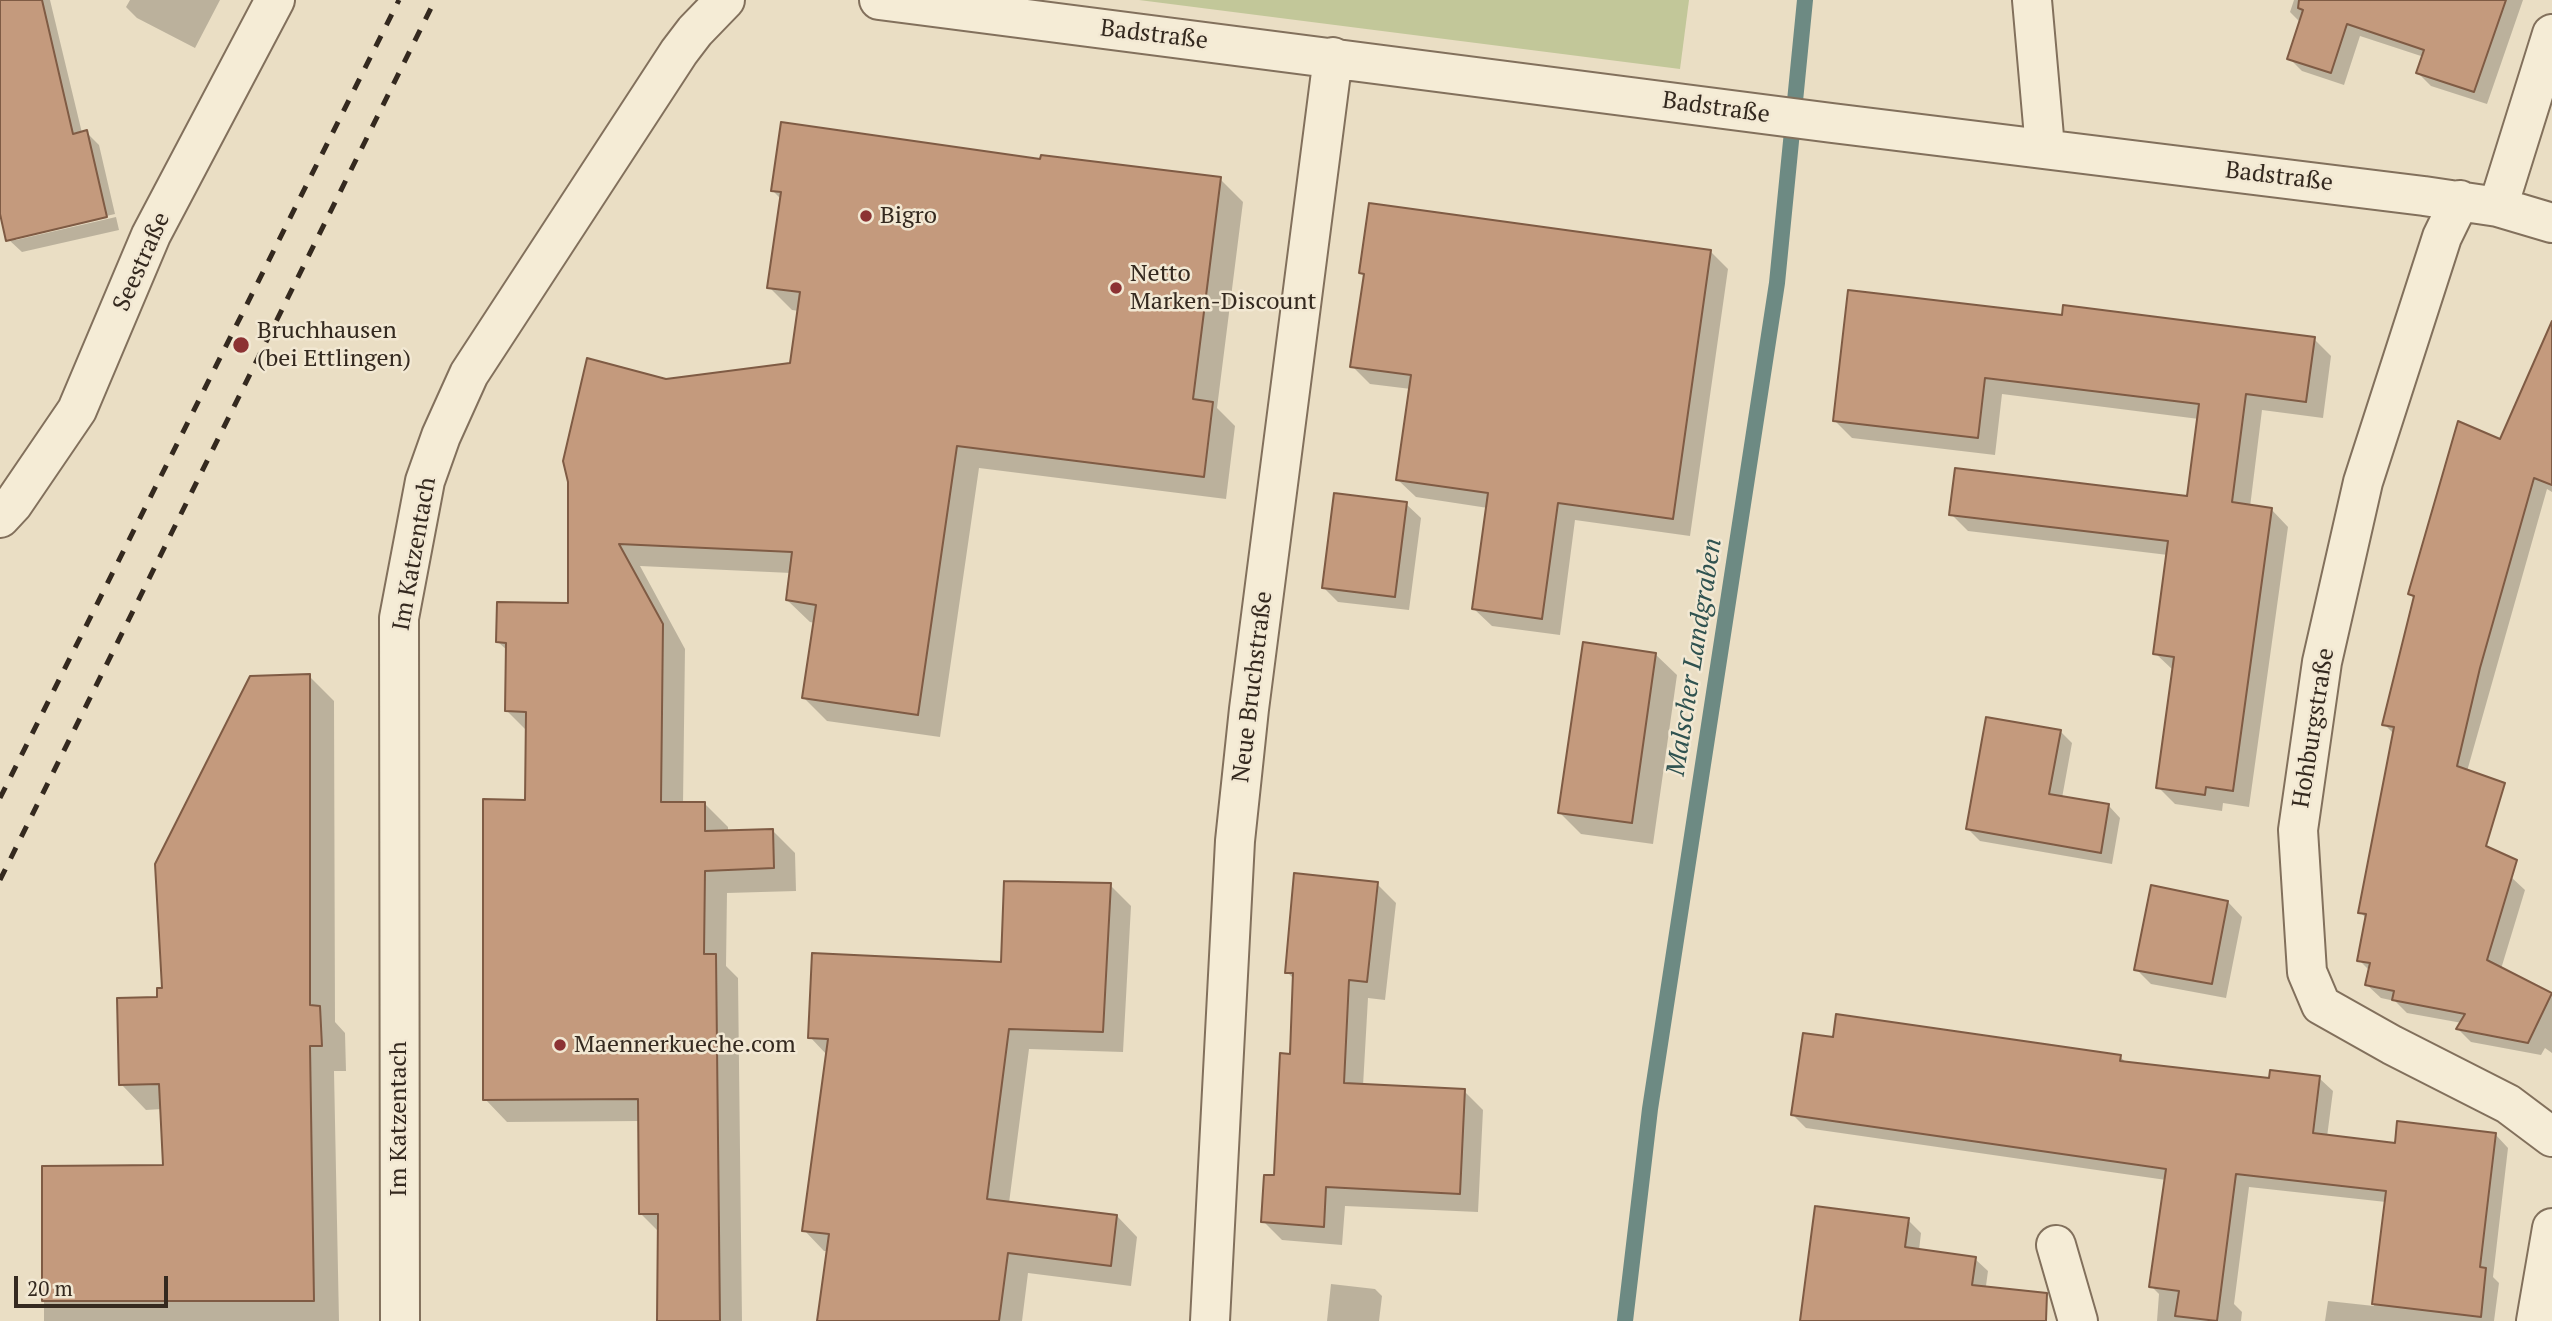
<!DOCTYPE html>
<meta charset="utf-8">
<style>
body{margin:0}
#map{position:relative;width:2552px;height:1321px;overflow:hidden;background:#eadec4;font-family:"PT Serif",serif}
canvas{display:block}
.scale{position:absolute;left:14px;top:1276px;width:154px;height:32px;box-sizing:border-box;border:4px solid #34291f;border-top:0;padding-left:9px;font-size:21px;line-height:24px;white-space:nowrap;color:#34291f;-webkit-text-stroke:5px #f2e8d3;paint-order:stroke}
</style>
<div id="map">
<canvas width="2552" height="1321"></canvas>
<div class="scale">20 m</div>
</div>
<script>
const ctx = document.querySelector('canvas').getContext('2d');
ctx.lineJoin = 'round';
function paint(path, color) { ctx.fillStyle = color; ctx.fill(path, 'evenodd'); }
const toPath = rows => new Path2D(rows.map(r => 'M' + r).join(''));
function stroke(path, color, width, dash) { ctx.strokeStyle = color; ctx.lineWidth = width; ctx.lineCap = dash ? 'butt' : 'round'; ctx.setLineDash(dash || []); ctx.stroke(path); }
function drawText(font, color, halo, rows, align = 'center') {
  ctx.font = font + ' "PT Serif",serif'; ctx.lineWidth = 5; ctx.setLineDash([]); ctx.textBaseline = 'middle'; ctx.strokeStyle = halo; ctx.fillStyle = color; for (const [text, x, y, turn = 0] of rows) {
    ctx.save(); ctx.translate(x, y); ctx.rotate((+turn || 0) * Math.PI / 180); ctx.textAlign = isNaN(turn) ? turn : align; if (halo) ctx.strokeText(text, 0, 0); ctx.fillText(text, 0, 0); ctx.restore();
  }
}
paint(toPath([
 [1139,0,1689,0,1680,69]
]), '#c2c799');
paint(toPath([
 [0,0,50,0,82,133,86,132,99,145,115,214,16,237,16,240,116,217,119,230,22,252,9,240,0,201],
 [130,0,220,0,195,48,137,18,126,7],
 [2294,0,2523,0,2487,104,2431,86,2418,73,2424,57,2360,36,2344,85,2302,71,2289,58,2301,23,2290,12],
 [1042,161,1220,179,1243,202,1217,408,1235,426,1226,499,979,468,940,737,827,721,804,698,815,623,810,622,787,600,791,573,640,566,685,649,683,804,705,804,728,827,728,832,772,830,795,853,796,891,727,893,726,966,738,978,742,1321,659,1321,660,1233,641,1214,640,1121,507,1122,485,1099,526,802,527,731,507,711,508,651,498,642,570,605,666,380,792,364,799,311,792,310,769,287,781,199,772,190],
 [1711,252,1728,269,1690,536,1575,520,1560,635,1492,626,1474,609,1488,508,1416,497,1398,480,1411,389,1370,384,1352,366,1365,277,1361,272],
 [2064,317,2314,339,2331,356,2323,418,2262,410,2250,507,2271,509,2288,527,2249,807,2223,803,2222,811,2175,804,2158,787,2174,671,2155,653,2168,555,1968,531,1951,514,2188,498,2199,419,2002,394,1995,455,1852,438,1835,421],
 [2552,368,2552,492,2547,489,2443,856,2511,877,2525,890,2501,969,2552,995,2552,1053,2545,1048,2541,1055,2471,1042,2458,1029,2462,1023,2407,1013,2395,1001,2381,998,2367,985,2370,971,2359,960,2367,919,2360,912,2394,734,2384,724,2415,599,2410,594,2501,441],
 [1406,504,1421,518,1409,610,1338,602,1324,588],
 [1655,654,1677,675,1653,844,1581,834,1560,813],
 [309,676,334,701,335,1022,345,1033,346,1071,334,1071,339,1321,44,1321,44,1168,165,1167,162,1109,146,1110,121,1084],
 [2060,731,2072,743,2062,798,2109,806,2120,818,2112,864,1980,841,1968,829],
 [1377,884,1396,903,1385,1000,1368,998,1363,1086,1464,1091,1483,1110,1478,1212,1345,1206,1342,1245,1282,1240,1263,1221,1275,1177,1291,1056,1295,980,1287,972],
 [1110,885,1131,906,1123,1052,1029,1049,1009,1203,1117,1216,1137,1237,1131,1286,1028,1273,1022,1321,819,1321,829,1251,824,1251,804,1230,827,1055,810,1037,1003,964],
 [2228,902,2242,917,2226,998,2151,984,2136,969],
 [1834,1039,2120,1057,2127,1063,2270,1079,2319,1078,2333,1091,2327,1137,2396,1145,2495,1134,2508,1148,2493,1277,2499,1283,2494,1321,2325,1321,2328,1301,2374,1306,2386,1202,2249,1187,2234,1304,2242,1312,2241,1321,2157,1321,2159,1294,2151,1286,2166,1180,1806,1128,1793,1115],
 [1908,1220,1921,1233,1919,1250,1975,1259,1988,1271,1985,1293,1989,1321,1802,1321],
 [1331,1284,1375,1289,1382,1296,1379,1321,1327,1321]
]), '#0003');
stroke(toPath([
 [1625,1321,1650,1109,1777,283,1805,0]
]), '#6d8a83', 16);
const building = toPath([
 [0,0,42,0,73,134,87,130,107,217,6,241,0,214,0,0],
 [2299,0,2506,0,2474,92,2416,73,2424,50,2347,24,2331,73,2287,59,2303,10,2298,8,2299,0],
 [781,122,1040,159,1041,155,1221,177,1193,399,1213,402,1204,477,957,446,918,715,802,698,816,605,786,600,792,552,619,544,663,624,661,802,705,802,705,831,773,829,774,868,705,871,704,954,716,954,720,1321,657,1321,658,1214,639,1214,638,1099,483,1100,483,799,525,800,526,712,505,711,506,643,496,642,497,602,568,603,568,482,563,461,587,358,666,379,790,363,800,292,767,288,781,192,771,191,781,122],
 [1369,203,1711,250,1673,519,1558,503,1542,619,1472,609,1488,493,1396,480,1411,375,1350,367,1364,274,1359,273,1369,203],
 [1848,290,2062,315,2063,305,2315,337,2306,402,2246,394,2232,502,2272,508,2233,791,2206,787,2205,795,2156,788,2174,657,2153,654,2168,541,1949,515,1955,468,2187,496,2199,404,1985,378,1978,438,1833,421,1848,290],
 [2552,321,2552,485,2534,478,2480,668,2457,766,2505,783,2486,846,2517,860,2487,960,2552,993,2528,1043,2456,1029,2465,1014,2392,1000,2394,991,2365,985,2370,963,2357,961,2366,914,2358,913,2394,727,2382,725,2414,596,2408,594,2458,421,2500,439,2552,321],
 [1334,493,1407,502,1395,597,1322,588,1334,493],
 [1583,642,1656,653,1632,823,1558,813,1583,642],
 [310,674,310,1005,320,1006,322,1046,310,1046,314,1301,42,1301,42,1166,163,1165,159,1084,119,1085,117,998,157,997,157,988,162,988,155,864,250,676,310,674],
 [1986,717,2061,730,2049,794,2109,804,2101,853,1966,829,1986,717],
 [1294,873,1378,882,1367,982,1349,980,1344,1083,1465,1089,1460,1194,1326,1187,1324,1227,1261,1222,1264,1175,1274,1175,1280,1053,1290,1054,1293,973,1285,973,1294,873],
 [1004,881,1111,883,1103,1032,1009,1029,987,1199,1117,1215,1111,1266,1008,1253,999,1321,817,1321,829,1234,802,1231,828,1039,808,1038,812,953,1001,962,1004,881],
 [2151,885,2228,901,2212,984,2134,970,2151,885],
 [1836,1014,2121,1055,2120,1061,2269,1078,2270,1070,2320,1076,2313,1133,2395,1143,2397,1121,2496,1133,2480,1267,2486,1268,2481,1317,2372,1304,2386,1191,2236,1174,2217,1321,2175,1316,2179,1291,2149,1287,2166,1169,1791,1115,1803,1033,1833,1037,1836,1014],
 [1815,1206,1909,1218,1905,1247,1976,1257,1972,1285,2047,1293,2046,1321,1800,1321,1815,1206]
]);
paint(building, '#c49a7d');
stroke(building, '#7f5b44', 2);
const street = toPath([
 [879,0,1832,123,2424,196,2498,207,2552,223],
 [2032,0,2045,148],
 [2460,200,2442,237,2363,482,2322,662,2298,830,2307,972,2321,1005,2392,1045,2508,1104,2552,1137],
 [2498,207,2552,34],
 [0,518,13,504,77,410,151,235,275,0],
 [2056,1245,2078,1321],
 [400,1321,399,618,425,481,441,436,469,374,679,52,695,31,725,0],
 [1210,1321,1235,841,1249,709,1333,57],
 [2536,1321,2552,1228]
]);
stroke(street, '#82705c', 42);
stroke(street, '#f5ecd6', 38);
stroke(toPath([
 [0,798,399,0],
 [0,880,435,0]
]), '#34291f', 5, [12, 12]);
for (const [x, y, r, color] of [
 [866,216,7,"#8c3233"],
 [1116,288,7,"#8c3233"],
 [241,345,9,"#8c3233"],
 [560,1045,7,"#8c3233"]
]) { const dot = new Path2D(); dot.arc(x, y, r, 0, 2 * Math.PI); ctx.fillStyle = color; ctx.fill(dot); stroke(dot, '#f2e8d3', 2.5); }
drawText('24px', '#34291f', '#f2e8d3', [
 ["Badstraße",1154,35,7],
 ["Badstraße",1716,108,8],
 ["Badstraße",2279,177,7],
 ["Seestraße",142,262,-66],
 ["Im Katzentach",415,554,-80],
 ["Neue Bruchstraße",1253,687,-83],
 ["Hohburgstraße",2314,728,-81],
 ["Im Katzentach",399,1119,-90]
]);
drawText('24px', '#34291f', '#f2e8d3', [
 ["Bigro",880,216],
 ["Netto",1130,274],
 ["Marken-Discount",1130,302],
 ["Bruchhausen",257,331],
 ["(bei Ettlingen)",257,359],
 ["Maennerkueche.com",574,1045]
], 'left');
drawText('italic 26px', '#2f5250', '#f2e8d3', [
 ["Malscher Landgraben",1695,657,-81]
]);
</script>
